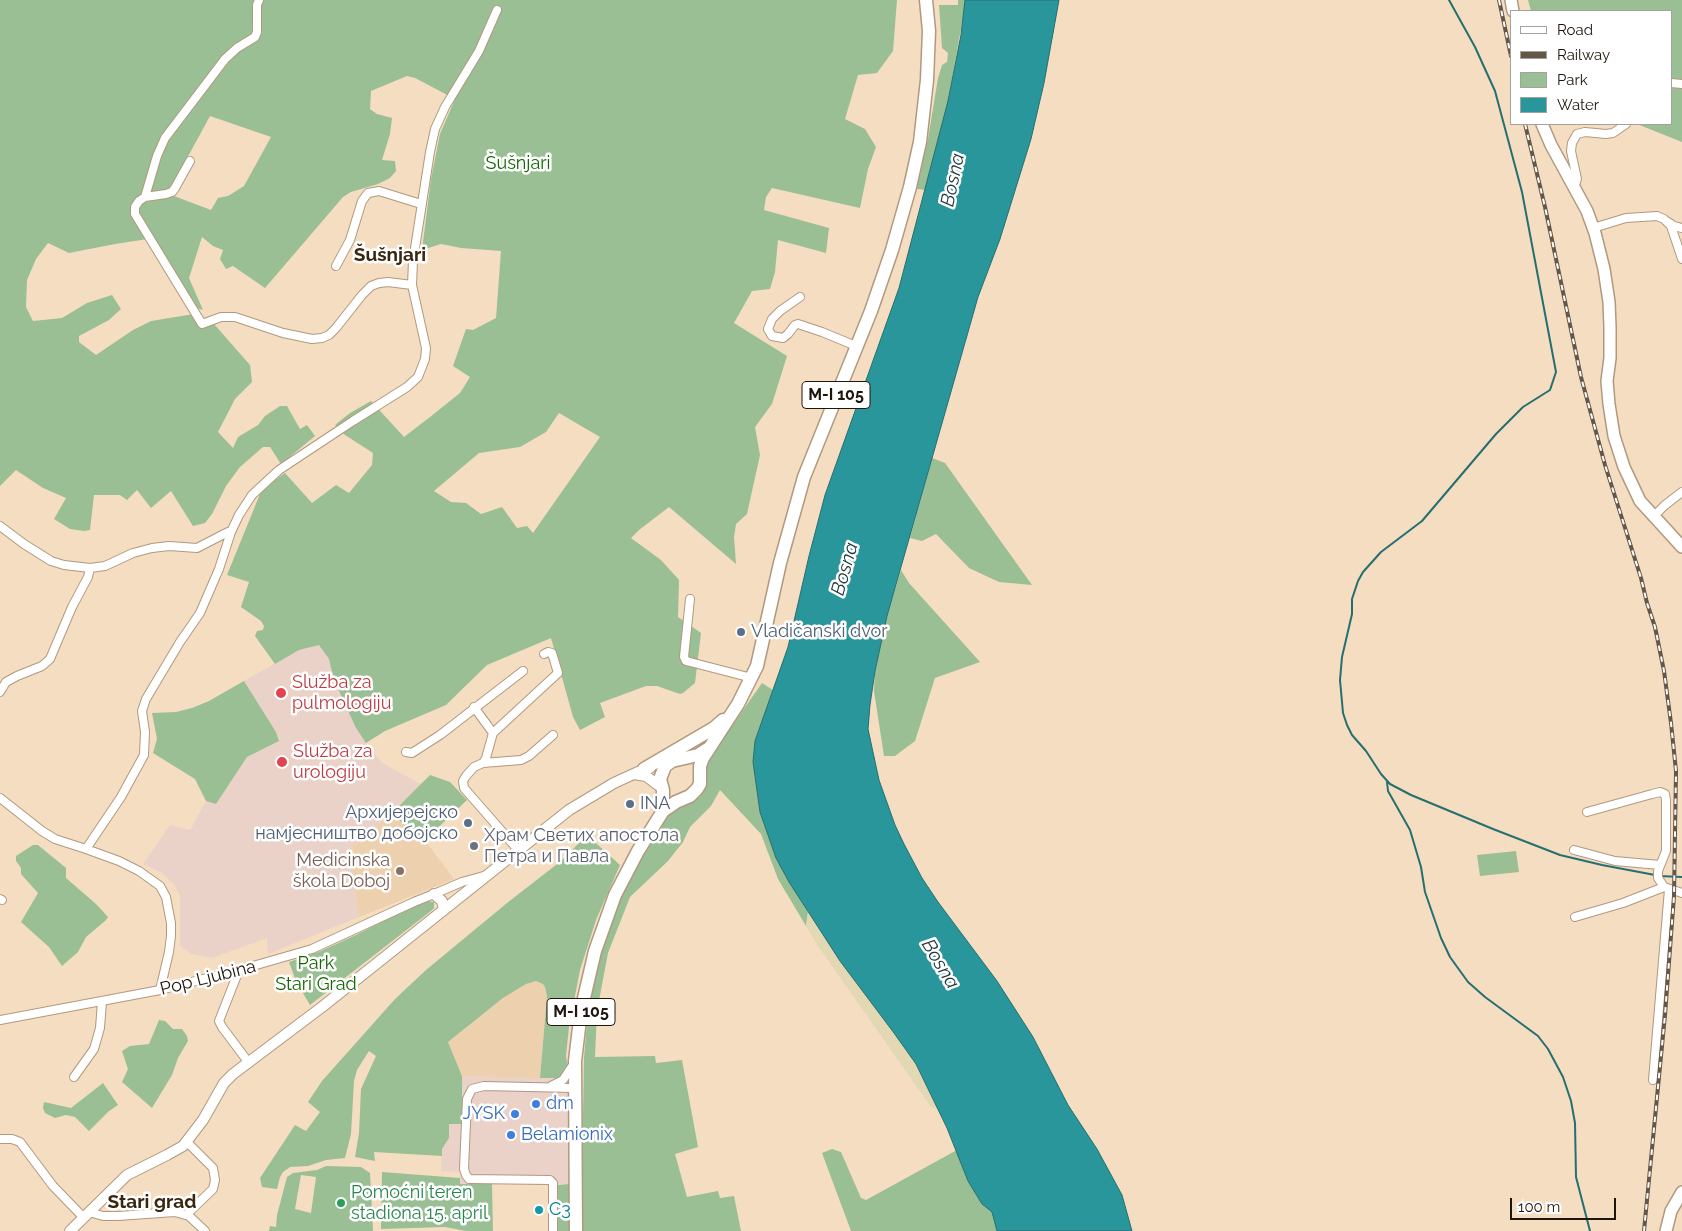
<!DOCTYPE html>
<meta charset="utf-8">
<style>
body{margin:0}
#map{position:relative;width:1682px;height:1231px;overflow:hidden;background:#f5ddc1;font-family:Raleway,sans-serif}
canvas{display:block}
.legend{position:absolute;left:1510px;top:10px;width:162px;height:115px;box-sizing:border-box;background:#fff;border:1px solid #a5a19d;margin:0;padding:6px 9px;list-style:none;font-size:15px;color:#1e150b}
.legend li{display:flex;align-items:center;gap:10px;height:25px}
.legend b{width:25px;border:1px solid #a5a19d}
.scale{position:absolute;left:1510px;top:1198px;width:106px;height:22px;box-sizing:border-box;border:2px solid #1e150b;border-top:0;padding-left:6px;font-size:15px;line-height:18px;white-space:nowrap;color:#1e150b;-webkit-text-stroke:4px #fff;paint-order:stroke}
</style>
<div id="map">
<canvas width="1682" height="1231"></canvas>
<ul class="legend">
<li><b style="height:6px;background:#fff"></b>Road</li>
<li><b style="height:6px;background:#655747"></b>Railway</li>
<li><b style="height:14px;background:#9abf94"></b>Park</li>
<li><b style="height:14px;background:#28969b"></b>Water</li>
</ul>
<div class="scale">100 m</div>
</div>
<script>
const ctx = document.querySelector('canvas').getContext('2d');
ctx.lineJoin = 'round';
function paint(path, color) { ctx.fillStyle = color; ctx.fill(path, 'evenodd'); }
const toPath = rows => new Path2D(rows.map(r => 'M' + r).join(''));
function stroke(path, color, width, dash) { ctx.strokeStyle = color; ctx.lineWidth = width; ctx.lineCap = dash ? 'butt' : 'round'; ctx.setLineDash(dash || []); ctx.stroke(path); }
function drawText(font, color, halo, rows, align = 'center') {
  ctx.font = font + ' Raleway,sans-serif'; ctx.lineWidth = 5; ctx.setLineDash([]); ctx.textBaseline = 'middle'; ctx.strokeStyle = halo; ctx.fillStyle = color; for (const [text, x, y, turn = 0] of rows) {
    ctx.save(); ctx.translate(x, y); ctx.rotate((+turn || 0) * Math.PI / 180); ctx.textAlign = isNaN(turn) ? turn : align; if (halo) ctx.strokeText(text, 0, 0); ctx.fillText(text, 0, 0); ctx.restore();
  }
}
paint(toPath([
 [319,644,329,659,332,672,342,698,356,728,366,743,382,763,421,784,392,813,350,849,359,917,268,954,267,938,212,958,192,954,180,946,180,896,174,884,162,873,143,864,170,825,190,830,206,801,216,803,247,757,279,741,276,732,244,681,299,650],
 [568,1069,569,1184,460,1184,460,1172,441,1171,442,1149,449,1138,449,1124,462,1124,462,1076,558,1078]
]), '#ead2c8');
paint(toPath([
 [392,813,416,838,421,835,454,879,359,917,350,849],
 [536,981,543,984,545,987,547,996,540,1078,462,1076,448,1042,503,998,526,984]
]), '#edd0ad');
paint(toPath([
 [0,0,897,0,893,51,877,73,858,75,845,119,865,129,876,147,868,169,860,208,772,188,766,197,764,210,829,228,826,253,778,240,775,272,770,289,752,291,734,323,787,356,772,404,755,427,760,455,747,514,736,524,734,537,736,564,669,507,639,530,631,538,661,560,679,580,678,617,701,633,695,683,683,693,680,694,657,686,646,686,600,703,605,717,580,730,573,717,551,638,487,665,446,705,385,731,366,743,356,728,342,698,332,672,329,659,319,645,299,650,275,664,255,636,257,631,263,630,264,626,261,621,241,607,249,582,227,575,260,494,269,484,285,473,312,503,336,485,349,493,372,465,373,453,345,435,335,425,350,413,371,401,404,437,430,417,460,393,470,377,453,366,466,329,473,330,496,318,501,251,461,248,441,244,422,250,431,179,440,134,455,99,415,78,407,76,371,91,370,109,377,114,392,118,390,134,382,160,395,161,396,171,390,178,378,184,351,192,343,197,265,288,233,266,226,269,220,259,223,250,213,246,202,237,189,278,203,310,193,307,154,238,115,244,69,253,48,243,36,259,27,280,26,307,33,321,62,318,87,303,112,295,121,309,109,320,79,336,79,342,96,355,133,330,151,321,194,314,214,324,250,365,252,382,235,399,218,432,233,448,238,437,258,425,265,416,280,406,287,406,300,429,307,425,315,436,281,464,270,447,263,447,240,467,226,486,212,514,205,523,193,526,171,491,151,508,137,490,127,500,120,495,94,495,90,530,84,531,70,529,54,519,66,498,43,488,16,470,0,486],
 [210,116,271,137,244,186,228,196,218,198,211,210,174,196,173,184],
 [559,413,600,437,533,533,527,526,517,528,502,507,481,514,466,503,451,502,434,491,479,453,520,447,546,432],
 [958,0,965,0,964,12,948,101,926,190,917,189,928,139,938,78,942,65,947,62,948,53,942,48,939,5,958,5],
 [1528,0,1682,0,1682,142,1637,124,1671,124,1671,11,1531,11],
 [932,458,945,463,1032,585,999,582,969,568,936,534,922,541,910,538],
 [901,570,909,583,980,662,935,678,915,741,895,756,884,756,874,691,875,671,887,616],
 [244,681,276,732,279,741,247,757,216,804,206,801,195,779,153,753,157,739,152,713,176,712,192,708,209,701],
 [762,683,773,690,755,741,753,762,760,812,776,858,808,912,806,926,778,879,761,834,720,790,711,806,690,827,683,842,668,861,630,897,608,953,597,1011,595,1057,655,1056,656,1063,682,1060,698,1147,675,1154,687,1197,718,1191,720,1198,734,1196,741,1231,581,1231,584,1057,589,1002,593,979,616,903,637,862,670,813,680,805,700,797,705,783,703,770,709,757,716,749],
 [430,775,450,782,467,800,424,841,421,836,416,838,392,813],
 [587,835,620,865,596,920,580,970,569,1027,566,1056,568,1069,558,1078,540,1078,547,996,545,987,543,984,536,981,526,984,503,998,448,1042,462,1076,462,1124,449,1124,449,1138,442,1149,442,1156,374,1152,375,1161,355,1157,359,1133,361,1089,376,1056,369,1051,357,1070,354,1081,351,1134,345,1158,326,1160,308,1166,290,1167,283,1172,280,1177,277,1189,262,1187,260,1178,295,1125,306,1131,320,1112,308,1102,322,1081,395,999,426,970,507,903,561,861],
 [33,845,38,845,66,868,66,878,96,904,108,917,105,921,86,937,78,952,62,966,49,947,21,922,38,893,21,874,21,868,16,861,16,856],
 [1516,851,1519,872,1480,876,1477,855],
 [427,901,434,902,434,908,431,911,310,1005,296,981,289,962,321,951,356,935,411,907],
 [159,1020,165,1021,173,1029,182,1029,187,1036,188,1041,178,1058,172,1075,152,1108,122,1082,128,1069,122,1051,130,1046,149,1044],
 [103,1083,118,1105,109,1111,89,1131,75,1117,66,1115,55,1118,45,1113,43,1108,44,1102,71,1108],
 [832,1149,841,1152,861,1198,866,1200,957,1150,968,1181,982,1204,992,1212,997,1231,851,1231,822,1153],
 [326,1166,361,1167,370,1173,373,1231,269,1231,270,1226,276,1227,277,1215,287,1177,293,1173,317,1170],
 [301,1175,316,1177,311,1213,295,1209],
 [382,1172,460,1178,460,1184,492,1184,493,1231,466,1231,445,1227,381,1229],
 [569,1184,570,1231,558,1231,558,1185]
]), '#9abf94');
paint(toPath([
 [808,912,840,961,894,1033,916,1064,938,1109,931,1107,818,946,806,926]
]), '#e2d8b3');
const water = toPath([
 [965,0,1059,0,1044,83,1031,139,1000,239,978,297,887,616,875,671,870,705,868,729,879,780,895,825,904,844,922,878,938,902,997,981,1033,1037,1068,1105,1097,1149,1122,1195,1132,1231,997,1231,992,1212,982,1204,968,1181,947,1128,916,1064,894,1033,840,961,789,882,776,858,760,812,753,762,755,741,788,647,809,556,825,495,899,288,948,101,961,35,965,0]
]);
paint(water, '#28969b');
stroke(water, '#256f70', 1);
stroke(toPath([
 [1449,0,1475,47,1495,91,1522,192,1556,372,1550,390,1523,407,1496,434,1422,521,1381,552,1363,572,1358,581,1352,599,1352,614,1342,657,1340,680,1343,713,1347,725,1352,735,1366,751,1381,774,1390,784,1411,795,1493,829,1560,855,1602,865,1655,875],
 [1387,782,1388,791,1410,830,1421,867,1425,892,1441,938,1450,957,1468,982,1485,997,1538,1036,1548,1049,1563,1077,1571,1101,1575,1123,1576,1177,1590,1231],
 [1659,876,1682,877]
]), '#256f70', 2);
const minor = toPath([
 [1671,83,1682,84],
 [190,161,175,188,172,192,166,194,145,197,139,201,135,207,135,214,202,324,221,317,235,317,283,333,312,339,322,338,329,335,336,328,362,295,371,286,379,283,388,282,412,285],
 [1574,188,1577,179,1571,151,1572,143,1577,134,1585,132,1606,134,1613,133,1626,124],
 [145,197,157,156,165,138,225,59,237,48,255,37,257,32,257,5,259,0],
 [1668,222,1674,226,1682,228],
 [1593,228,1626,218,1657,216,1664,219,1671,226,1682,259],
 [336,266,350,240,362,201,368,193,379,191,421,204],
 [800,297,780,311,772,319,768,329,772,336,783,338,788,334,795,325,798,324,822,332,856,346],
 [1653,517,1665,505,1682,492],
 [0,526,24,544,51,561,64,565,90,568],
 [690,599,684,657,686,661,752,678],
 [0,692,6,682,17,676,42,666,50,659,72,607,88,577,90,568,105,566,133,553,152,548,169,546,197,548,228,532,231,532],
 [474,707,493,733,486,758,483,763,474,767,466,776,463,781,464,788,519,851],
 [493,733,558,673,552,653,548,652,544,654],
 [406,752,412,753,440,735,523,671],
 [483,763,521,760,529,756,553,735],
 [0,798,42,831,55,839,86,849],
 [1587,812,1652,794,1660,792,1665,794,1666,800,1666,851,1658,871,1658,878,1664,887],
 [1574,850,1615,861,1660,865],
 [0,899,2,900],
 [1575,917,1623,903,1664,887,1682,893],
 [239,970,219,1021,222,1027,249,1063],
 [160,990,169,952,171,936,171,923,166,897,160,886,139,871,119,861,86,849,121,797,144,755,145,732,142,711,146,699,180,642,200,613,219,569,231,532,239,515,252,495,279,470,353,421,407,387,418,377,425,359,426,348,412,285,413,261,430,152,435,129,445,107,479,51,497,10],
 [0,1020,160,990,239,970,312,949,414,902,434,894,462,882,487,875],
 [74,1077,94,1049,100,1028,102,1002],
 [1653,1080,1669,889],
 [551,1086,563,1080,573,1065],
 [0,1139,12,1139,20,1142,53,1186,84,1218],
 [89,1212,103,1216,118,1216,175,1212,189,1216,205,1231],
 [186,1215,213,1189,215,1180,213,1168,187,1142],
 [553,1231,553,1183,550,1180,469,1179,466,1175,464,1169,467,1099,472,1089,484,1086,574,1088]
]);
const tertiary = toPath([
 [634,774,646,776,662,788],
 [434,894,442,901,444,910],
 [70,1231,127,1175,167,1155,183,1146,203,1120,224,1083,233,1074,322,1007,569,810,614,783,638,772,650,768]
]);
const secondary = toPath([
 [1511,0,1513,11],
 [1542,124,1551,145,1587,211,1595,233,1604,269,1609,302,1610,327,1610,358,1607,381,1609,404,1614,436,1624,467,1640,501,1682,547],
 [1666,1231,1671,1211,1682,1192]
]);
const primary = toPath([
 [644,769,714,728,723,720],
 [663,811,663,790,660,779,665,766,672,761,698,755,709,748],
 [576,1231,575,1061,581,1011,595,951,615,895,638,851,663,811,676,802,690,796,697,789,700,784,700,766,703,758,738,704,757,666,780,563,804,477,871,311,892,250,910,187,920,142,927,80,929,31,926,0]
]);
stroke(minor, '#b0997f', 10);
stroke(tertiary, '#b0997f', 12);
stroke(secondary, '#b0997f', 14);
stroke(primary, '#b0997f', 15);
stroke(minor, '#fff', 8);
stroke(tertiary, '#fff', 10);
stroke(secondary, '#fff', 11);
stroke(primary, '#fff', 12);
const rail = toPath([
 [1499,0,1511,56],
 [1525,124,1545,207,1581,377,1605,465,1641,578,1647,603,1655,627,1664,671,1671,723,1676,771,1674,896,1665,1015,1644,1231]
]);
stroke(rail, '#655747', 4);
stroke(rail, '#fff', 2, [5.5]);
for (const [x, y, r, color] of [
 [741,632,5,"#5c6f8a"],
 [281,693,6,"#e0444e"],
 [282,762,6,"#e0444e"],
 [630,804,5,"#5c6f8a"],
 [468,823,5,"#5c6f8a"],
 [474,846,5,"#6b7280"],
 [400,871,5,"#8d6e63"],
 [536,1104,5,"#3f7fe0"],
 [515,1114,5,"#3f7fe0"],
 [511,1135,5,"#3f7fe0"],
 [341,1203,5,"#2e9e5b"],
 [539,1210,5,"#0f9aa8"]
]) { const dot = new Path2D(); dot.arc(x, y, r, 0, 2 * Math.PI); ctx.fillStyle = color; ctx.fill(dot); stroke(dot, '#fff', 2); }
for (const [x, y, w] of [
 [836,395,68],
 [581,1012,68]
]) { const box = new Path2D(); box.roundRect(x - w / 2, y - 13.5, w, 27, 4); ctx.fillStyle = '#fff'; ctx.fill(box); stroke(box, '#1e150b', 1); }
drawText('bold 16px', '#1e150b', null, [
 ["M-I 105",836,395],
 ["M-I 105",581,1012]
]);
drawText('18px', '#136600', '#fff', [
 ["Šušnjari",518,164],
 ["Park",316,964],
 ["Stari Grad",316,985]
]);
drawText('18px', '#4e5e75', '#fff', [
 ["Vladičanski dvor",751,632],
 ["INA",640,804],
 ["Архијерејско",458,813,"right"],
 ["намјесништво добојско",458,834,"right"]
], 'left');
drawText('18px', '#be3a42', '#fff', [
 ["Služba za",292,683],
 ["pulmologiju",292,704],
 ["Služba za",293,752],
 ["urologiju",293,773]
], 'left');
drawText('18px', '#5b616d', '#fff', [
 ["Храм Светих апостола",484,836],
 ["Петра и Павла",484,857]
], 'left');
drawText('18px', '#785e54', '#fff', [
 ["Medicinska",390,861],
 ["škola Doboj",390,882]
], 'right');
drawText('18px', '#1e150b', '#fff', [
 ["Pop Ljubina",208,978,-14]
]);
drawText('18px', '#366cbe', '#fff', [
 ["dm",546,1104],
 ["JYSK",505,1114,"right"],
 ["Belamionix",521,1135]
], 'left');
drawText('18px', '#27864d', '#fff', [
 ["Pomoćni teren",351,1193],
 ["stadiona 15. april",351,1214]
], 'left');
drawText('18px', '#0d838f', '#fff', [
 ["C3",549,1210]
], 'left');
drawText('italic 19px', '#21393a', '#fff', [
 ["Bosna",953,180,-78],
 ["Bosna",845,569,-74],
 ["Bosna",940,964,59]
]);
drawText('bold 19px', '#39260f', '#fff', [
 ["Šušnjari",390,255],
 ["Stari grad",152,1202]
]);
</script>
